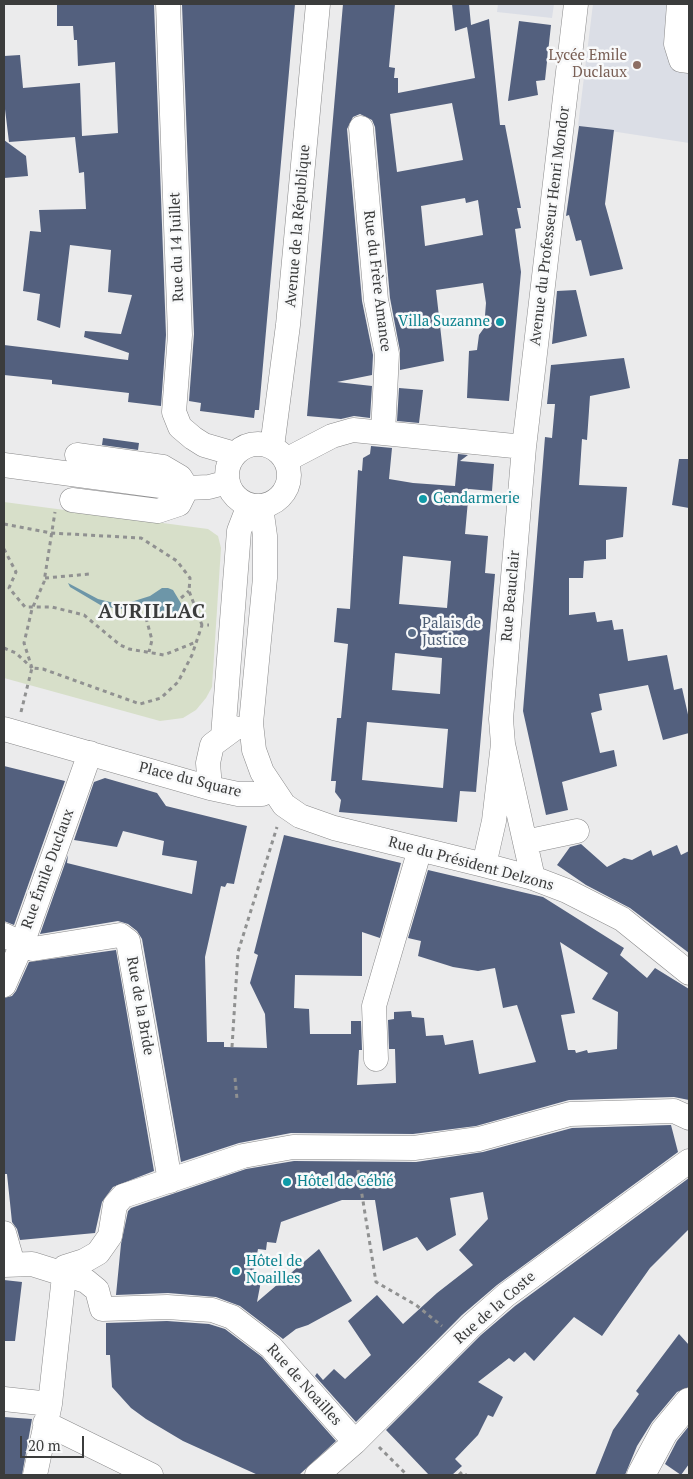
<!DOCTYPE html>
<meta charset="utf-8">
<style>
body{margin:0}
#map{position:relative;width:693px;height:1479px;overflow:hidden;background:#ebebec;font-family:"PT Serif",serif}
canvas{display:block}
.frame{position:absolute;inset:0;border:5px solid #3b3c3c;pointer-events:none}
.scale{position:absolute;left:20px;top:1436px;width:64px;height:22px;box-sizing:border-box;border:2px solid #3b3c3c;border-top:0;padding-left:6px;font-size:15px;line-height:18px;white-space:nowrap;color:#3b3c3c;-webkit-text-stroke:4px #f8f9fa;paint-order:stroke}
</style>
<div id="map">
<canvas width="693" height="1479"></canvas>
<div class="frame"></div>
<div class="scale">20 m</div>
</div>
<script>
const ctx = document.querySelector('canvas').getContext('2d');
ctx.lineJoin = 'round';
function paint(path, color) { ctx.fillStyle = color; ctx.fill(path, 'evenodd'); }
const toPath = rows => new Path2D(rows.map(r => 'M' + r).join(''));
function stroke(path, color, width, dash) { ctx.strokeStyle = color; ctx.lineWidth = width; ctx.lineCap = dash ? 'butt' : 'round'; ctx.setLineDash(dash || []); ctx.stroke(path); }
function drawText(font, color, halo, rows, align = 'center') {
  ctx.font = font + ' "PT Serif",serif'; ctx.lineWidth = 5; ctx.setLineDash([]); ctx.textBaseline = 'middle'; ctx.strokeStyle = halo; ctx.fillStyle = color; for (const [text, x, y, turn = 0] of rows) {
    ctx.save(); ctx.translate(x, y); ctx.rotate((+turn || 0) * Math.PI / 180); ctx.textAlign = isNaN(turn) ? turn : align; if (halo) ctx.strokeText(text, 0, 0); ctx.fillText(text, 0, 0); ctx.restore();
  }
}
paint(toPath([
 [498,4,554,4,552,18,497,12],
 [593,4,689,4,689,143,578,126]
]), '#dbdee6');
paint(toPath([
 [4,502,208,529,218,536,221,548,212,687,206,698,196,710,183,718,160,721,4,678]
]), '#d7dfc9');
paint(toPath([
 [68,583,98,599,114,603,131,602,150,596,162,588,168,588,173,590,182,605,176,615,169,618,159,614,150,603,120,609,102,606,70,587]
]), '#6d96a8');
paint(toPath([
 [57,4,154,4,166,335,161,406,128,402,129,393,52,384,52,380,4,375,4,345,128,360,129,353,84,337,85,331,121,334,132,295,108,292,111,250,70,245,60,328,37,320,40,294,23,291,30,231,41,232,39,210,86,209,84,172,79,173,75,137,9,142,4,101,4,56,20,55,23,88,80,83,82,136,118,133,115,62,78,66,77,40,74,40,73,26,57,26],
 [182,4,295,4,259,410,255,410,254,418,200,411,201,403,189,401,194,334],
 [343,4,395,4,389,67,395,68,394,78,398,78,398,93,475,78,467,27,455,31,452,4,469,4,471,25,489,19,500,125,505,125,521,208,517,208,521,228,515,229,521,272,509,401,467,398,469,351,477,350,479,335,484,328,486,303,483,283,436,290,444,361,400,370,400,351,390,298,375,127,372,120,360,114,353,117,347,129,362,301,373,355,372,375,337,382,372,386,370,418,354,416,341,419,307,416],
 [452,103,463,160,397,172,390,114],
 [465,198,466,203,478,200,483,235,425,246,421,206],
 [519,21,551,25,545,80,536,81,538,95,508,101],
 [579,126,614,130,605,204,623,269,590,276,581,240,576,241,569,215,566,216],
 [4,140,26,156,28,176,4,178],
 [576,290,587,336,552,344,557,291],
 [624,358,630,388,590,396,587,440,582,439,579,485,627,487,623,537,606,540,606,559,584,561,583,578,569,578,569,615,595,612,597,622,612,620,614,630,623,629,628,661,667,655,674,690,682,688,689,719,689,733,663,740,648,685,599,694,602,710,591,713,600,753,614,750,617,766,562,782,568,810,546,815,523,711,545,437,552,438,555,404,547,404,551,365],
 [399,388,423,390,419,423,397,421],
 [103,438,139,443,138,450,102,445],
 [371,446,392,448,389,479,413,483,455,486,458,454,468,455,460,461,494,464,492,491,469,489,465,534,488,536,485,573,495,574,476,792,460,791,457,822,339,812,341,800,335,792,336,781,331,781,337,718,341,718,348,644,334,642,337,608,350,609,358,470,362,471,363,458,370,454],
 [403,556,451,561,447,608,399,604],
 [395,653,442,658,440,694,392,690],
 [367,722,448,729,443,788,362,780],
 [679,459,689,459,689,508,672,505],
 [4,766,65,781,14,925,4,921],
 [105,778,157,793,166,806,247,826,234,884,227,883,225,887,221,886,205,957,207,1042,224,1042,224,1047,267,1048,265,1014,250,983,258,955,254,953,284,835,401,863,380,938,362,932,362,976,295,975,294,1008,309,1009,310,1034,351,1034,351,1021,361,1021,362,1050,359,1050,357,1085,396,1083,395,1049,389,1049,388,1020,394,1019,394,1012,411,1011,412,1017,424,1018,426,1036,443,1035,445,1045,473,1040,479,1074,536,1062,517,1005,503,1008,495,968,478,971,453,967,418,956,421,941,408,938,428,870,543,897,624,948,620,955,647,978,655,968,689,989,689,1100,674,1097,569,1100,476,1126,413,1134,291,1133,239,1143,181,1162,142,939,137,931,128,924,118,921,40,934,68,855,67,863,192,894,197,861,162,855,164,841,123,831,117,847,74,840,94,782],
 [560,942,608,973,592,999,618,1012,617,1049,588,1053,587,1050,576,1053,575,1050,568,1050,561,1015,575,1013],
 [581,844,607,867,624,858,632,860,651,850,653,856,677,845,681,855,689,851,689,953,630,908,586,885,557,865,570,847],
 [116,950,154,1171,113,1187,102,1202,95,1233,20,1240,17,1229,12,1222,7,1174,4,1174,4,998,12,996,16,991,29,962],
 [671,1125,678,1152,497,1285,462,1315,356,1422,315,1376,317,1373,323,1380,334,1369,345,1379,371,1355,348,1321,377,1295,403,1324,437,1293,473,1265,459,1250,488,1219,483,1192,450,1198,456,1235,427,1251,417,1237,383,1251,375,1200,342,1200,281,1222,276,1243,267,1242,266,1250,258,1249,253,1274,261,1281,257,1302,319,1249,352,1301,308,1325,296,1329,283,1339,240,1306,216,1297,168,1293,116,1295,121,1244,128,1211,131,1208,246,1169,294,1161,416,1162,483,1152,572,1128],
 [689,1178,689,1229,650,1268,602,1336,574,1317,534,1361,525,1352,514,1362,509,1358,478,1382,503,1397,493,1417,488,1415,478,1435,455,1459,462,1466,452,1475,429,1475,386,1430,481,1335,515,1306],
 [4,1280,22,1282,15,1341,4,1341],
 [167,1321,209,1324,225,1329,262,1357,336,1441,299,1475,258,1475,183,1441,146,1419,131,1408,112,1387,110,1355,106,1355,106,1323],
 [679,1334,689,1345,689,1387,677,1392,652,1422,637,1446,625,1475,595,1475,613,1430,639,1394,636,1391],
 [4,1417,32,1419,22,1475,4,1475],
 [689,1426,689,1464,681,1475,665,1464,677,1441]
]), '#53607e');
const minor = toPath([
 [168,4,180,335,174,412,180,427,193,438,204,445,235,454],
 [679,4,676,44,681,60,689,61],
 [361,128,376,300,387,354,383,433],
 '227 475a31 31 0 1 1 62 0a31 31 0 1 1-62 0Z',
 [272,447,288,325,318,4],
 [286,460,332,436,353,430,524,447],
 [4,465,161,486,187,488,209,487,228,482],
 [72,500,158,511,179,504,187,488,180,477,163,467,77,455],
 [261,507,265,536,265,578,251,723,254,750,262,772,284,805,300,816,334,828,484,865,533,878,567,891,622,919,689,973],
 [4,729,210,788,238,794,262,794,272,789],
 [223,736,239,531,249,505],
 [503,744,501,719,524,447,576,4],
 [210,788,208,763,212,745,235,728],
 [525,842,577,831],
 [484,865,494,821,503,744,533,878],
 [4,935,33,949,120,935,128,941,170,1181],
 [4,985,22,944,90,753],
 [376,1059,374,1006,420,849],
 [4,1233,13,1264],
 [4,1265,32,1264,86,1281,97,1290,102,1309,167,1307,212,1310,232,1317,271,1347,355,1442],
 [4,1399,50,1404],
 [45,1423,151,1475],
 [35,1475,50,1404,65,1267,84,1261,98,1253,110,1236,115,1205,123,1196,243,1156,293,1147,414,1148,479,1139,570,1114,674,1111,689,1118],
 [317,1475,355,1442,472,1325,506,1295,689,1161]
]);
const major = toPath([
 [641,1475,664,1432,689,1402]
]);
stroke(minor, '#8a8a8b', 25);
stroke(major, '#8a8a8b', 29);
stroke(toPath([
 [4,524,51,533,141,538,177,561,190,578,189,591,202,625],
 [4,549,16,572,9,588,25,607,52,607,84,615,120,645,129,649,164,655,196,642],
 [45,578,90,574],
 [181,598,189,591],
 [146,618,152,640,149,652],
 [4,648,16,653,32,668],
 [32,668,24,643,32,609,44,582,55,512],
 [21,712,32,668,43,669,140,704,161,698,178,682,192,655,202,625,209,625],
 [232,1047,238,952,277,827],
 [235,1078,237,1099],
 [358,1170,376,1282,416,1305,442,1326],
 [379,1447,407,1475],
 [459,1475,462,1472,466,1475]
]), '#909191', 3, [4, 4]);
stroke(minor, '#fff', 24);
stroke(major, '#fff', 28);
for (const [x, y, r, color] of [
 [637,65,5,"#8d6e63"],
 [500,322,5,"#0f9aa8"],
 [423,499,5,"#0f9aa8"],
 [412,633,5,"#5c6f8a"],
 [287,1182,5,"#0f9aa8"],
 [236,1271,5,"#0f9aa8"]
]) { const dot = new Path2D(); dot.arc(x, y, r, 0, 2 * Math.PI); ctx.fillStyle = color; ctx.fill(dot); stroke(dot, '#f8f9fa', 2); }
drawText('15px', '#785e54', '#f8f9fa', [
 ["Lycée Emile",627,56],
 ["Duclaux",627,73]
], 'right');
drawText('15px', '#3b3c3c', '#f8f9fa', [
 ["Avenue de la République",298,226,-85],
 ["Avenue du Professeur Henri Mondor",550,226,-83],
 ["Rue du 14 Juillet",177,247,-92],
 ["Rue du Frère Amance",377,281,83],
 ["Rue Beauclair",511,596,-85],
 ["Place du Square",190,780,14],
 ["Rue du Président Delzons",471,864,15],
 ["Rue Émile Duclaux",48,869,-70],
 ["Rue de la Bride",140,1006,80],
 ["Rue de la Coste",495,1308,-41],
 ["Rue de Noailles",304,1385,48]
]);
drawText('15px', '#0d838f', '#f8f9fa', [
 ["Villa Suzanne",490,322,"right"],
 ["Gendarmerie",433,499],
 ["Hôtel de Cébié",297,1182],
 ["Hôtel de",246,1262],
 ["Noailles",246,1279]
], 'left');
drawText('15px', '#4e5e75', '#f8f9fa', [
 ["Palais de",422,624],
 ["Justice",422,641]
], 'left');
ctx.letterSpacing = '1px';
drawText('bold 20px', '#3b3c3c', '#f8f9fa', [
 ["AURILLAC",152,612]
]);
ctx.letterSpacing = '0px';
</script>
